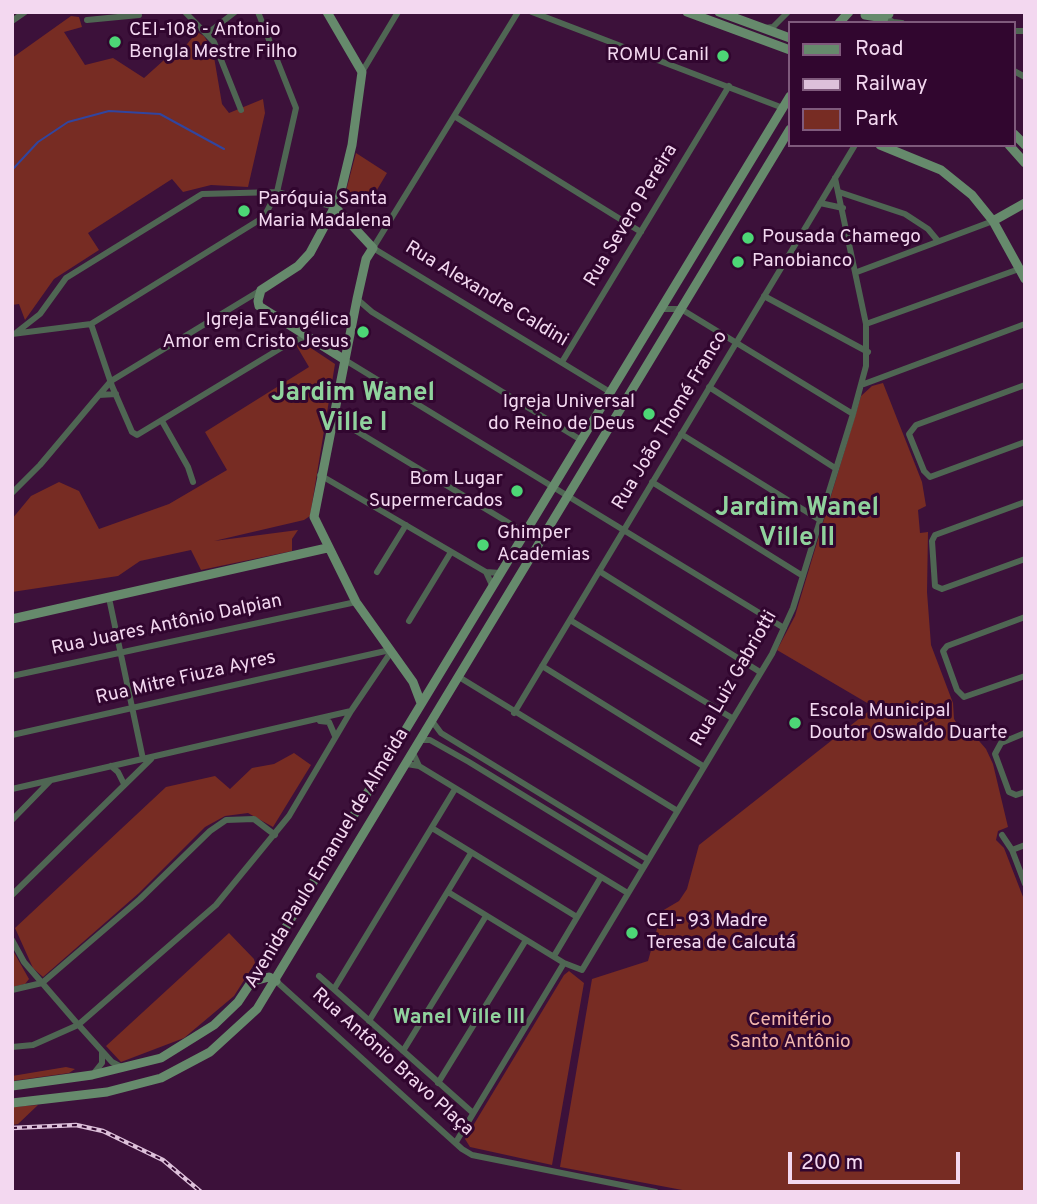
<!DOCTYPE html>
<meta charset="utf-8">
<style>
body{margin:0}
#map{position:relative;width:1037px;height:1204px;overflow:hidden;background:#3c113a;font-family:Overpass,sans-serif}
canvas{display:block}
.frame{position:absolute;inset:0;border:14px solid #f3d8f0;pointer-events:none}
.legend{position:absolute;left:788px;top:21px;width:228px;height:126px;box-sizing:border-box;background:#31062f;border:2px solid #7f5a7c;margin:0;padding:9px 12px;list-style:none;font-size:21px;color:#f3d8f0}
.legend li{display:flex;align-items:center;gap:14px;height:35px}
.legend b{width:35px;border:2px solid #7f5a7c}
.scale{position:absolute;left:788px;top:1152px;width:172px;height:32px;box-sizing:border-box;border:4px solid #f3d8f0;border-top:0;padding-left:9px;font-size:21px;line-height:24px;white-space:nowrap;color:#f3d8f0;-webkit-text-stroke:5px #31062f;paint-order:stroke}
</style>
<div id="map">
<canvas width="1037" height="1204"></canvas>
<div class="frame"></div>
<ul class="legend">
<li><b style="height:9px;background:#668a6c"></b>Road</li>
<li><b style="height:9px;background:#ddc0da"></b>Railway</li>
<li><b style="height:19px;background:#772c23"></b>Park</li>
</ul>
<div class="scale">200 m</div>
</div>
<script>
const ctx = document.querySelector('canvas').getContext('2d');
ctx.lineJoin = 'round';
function paint(path, color) { ctx.fillStyle = color; ctx.fill(path, 'evenodd'); }
const toPath = rows => new Path2D(rows.map(r => 'M' + r).join(''));
function stroke(path, color, width, dash) { ctx.strokeStyle = color; ctx.lineWidth = width; ctx.lineCap = dash ? 'butt' : 'round'; ctx.setLineDash(dash || []); ctx.stroke(path); }
function drawText(font, color, halo, rows, align = 'center') {
  ctx.font = font + ' Overpass,sans-serif'; ctx.lineWidth = 6; ctx.setLineDash([]); ctx.textBaseline = 'middle'; ctx.strokeStyle = halo; ctx.fillStyle = color; for (const [text, x, y, turn = 0] of rows) {
    ctx.save(); ctx.translate(x, y); ctx.rotate((+turn || 0) * Math.PI / 180); ctx.textAlign = isNaN(turn) ? turn : align; if (halo) ctx.strokeText(text, 0, 0); ctx.fillText(text, 0, 0); ctx.restore();
  }
}
paint(toPath([
 [71,16,79,17,82,27,64,32,85,65,113,58,144,78,173,52,183,49,197,32,204,36,213,51,222,104,229,113,263,99,265,113,248,187,211,185,183,192,172,179,88,233,99,250,54,279,25,320,19,304,12,305,12,58],
 [356,153,387,173,368,205,346,191],
 [302,342,335,364,310,516,304,520,214,541,298,530,292,539,292,551,201,570,191,550,140,561,118,576,12,592,12,519,31,496,59,482,79,491,99,529,169,504,227,470,205,432,309,367,296,345],
 [883,383,922,482,926,506,918,510,920,533,928,532,927,592,931,645,953,703,954,719,961,730,968,728,986,749,993,764,1008,827,998,831,996,840,1004,848,1025,902,1025,1192,693,1192,560,1167,592,979,648,961,662,911,679,901,687,889,699,845,874,707,777,650,795,616,861,396,872,386],
 [294,753,311,765,273,827,248,813,225,816,205,827,139,893,43,977,33,968,15,928,166,787,215,776,230,789,252,768,274,764],
 [229,933,254,959,255,963,234,996,184,1038,121,1062,106,1046],
 [12,949,29,979,25,984,12,987],
 [569,971,584,983,552,1165,470,1147,465,1139,564,975],
 [66,1067,75,1069,69,1073,12,1081,12,1076],
 [38,1105,18,1124,12,1125,12,1107]
]), '#772c23');
stroke(toPath([
 [12,170,38,142,68,122,109,111,160,114,224,149]
]), '#31459f', 2);
stroke(toPath([
 [185,12,214,42,241,110],
 [518,12,373,248,610,392],
 [532,12,783,108],
 [877,12,893,22,902,23],
 [87,20,139,15],
 [12,21,25,12],
 [765,28,773,27,788,12],
 [1014,31,1025,31],
 [208,33,235,12],
 [1014,71,1025,77],
 [362,72,398,12],
 [454,116,641,232],
 [835,178,866,324,866,366,853,414],
 [839,192,905,214,928,229,938,241],
 [820,203,843,208],
 [857,272,993,221],
 [764,296,868,352],
 [357,299,372,312,581,440],
 [91,324,112,386,132,432,137,435,286,345,306,336],
 [866,324,1019,269],
 [17,332,40,314,66,278,202,194,277,192,335,207],
 [12,334,91,324,264,217,277,192,296,108,258,12],
 [345,360,784,628],
 [562,362,729,86],
 [864,384,1025,324],
 [1025,385,916,425,909,434,924,471,930,477,1025,442],
 [709,387,835,468],
 [116,394,99,395,111,381,261,290],
 [333,417,514,526],
 [162,421,188,467,193,482],
 [681,434,820,520],
 [320,475,486,572],
 [652,482,803,576],
 [12,493,40,465,99,395],
 [1025,502,935,535,932,541,935,586,942,589,1025,559],
 [599,571,760,672],
 [377,572,406,525],
 [492,585,486,572,500,573],
 [109,598,143,759],
 [1025,617,947,646,943,651,957,690,964,697,1025,676],
 [570,620,732,718],
 [409,621,451,552],
 [542,666,703,766],
 [12,676,356,602],
 [459,677,676,810],
 [514,713,855,145],
 [320,721,329,722,335,736],
 [432,721,441,733,647,859],
 [1025,733,1001,743,995,754,1009,792,1016,795,1025,792],
 [12,735,390,650],
 [420,740,430,740,469,762,642,868],
 [407,764,419,766,413,753],
 [111,766,118,772,124,784],
 [419,766,626,892],
 [12,789,351,711],
 [12,820,50,781],
 [432,828,577,917],
 [1002,835,1012,850,1025,884],
 [1012,850,1025,845],
 [448,892,564,963,582,970,772,654,793,608,853,414,681,309,660,309],
 [12,895,151,759],
 [12,940,24,962,75,1021,112,1062,123,1068],
 [554,956,601,877],
 [319,976,473,1113],
 [276,981,462,1149,472,1155,656,1192],
 [334,989,455,789],
 [12,990,42,983,140,899,210,831,226,820,254,819,275,835],
 [369,1021,471,853],
 [12,1047,33,1045,78,1025,216,905,289,816,351,711,391,652],
 [403,1051,486,916],
 [94,1073,102,1063,102,1052],
 [438,1083,526,940],
 [456,1142,564,963]
]), '#4f6653', 6);
stroke(toPath([
 [327,12,362,72,352,145,339,199,310,253,298,266,261,290,258,301,259,306,345,360],
 [687,12,790,50],
 [719,12,790,38],
 [889,12,889,14],
 [865,15,884,18],
 [839,23,849,12],
 [1014,134,1025,145],
 [880,145,941,170,972,195,993,221,1025,279],
 [1009,145,1025,163],
 [335,207,373,248,366,259,357,299,314,517,356,602,413,682,421,703],
 [993,221,1025,203],
 [12,619,327,548],
 [254,981,269,977,276,981],
 [12,1086,92,1075,161,1058,214,1025,238,1002,266,960,790,96],
 [12,1103,107,1092,161,1078,210,1052,257,1009,790,129]
]), '#668a6c', 9);
const rail = toPath([
 [12,1128,76,1125,103,1131,163,1160,201,1192]
]);
stroke(rail, '#ddc0da', 4.5);
stroke(rail, '#31062f', 2, [5]);
for (const [x, y, r, color] of [
 [115,42,7,"#4dd676"],
 [723,56,7,"#4dd676"],
 [244,211,7,"#4dd676"],
 [748,238,7,"#4dd676"],
 [738,262,7,"#4dd676"],
 [363,332,7,"#4dd676"],
 [649,414,7,"#4dd676"],
 [517,491,7,"#4dd676"],
 [483,545,7,"#4dd676"],
 [795,723,7,"#4dd676"],
 [632,933,7,"#4dd676"]
]) { const dot = new Path2D(); dot.arc(x, y, r, 0, 2 * Math.PI); ctx.fillStyle = color; ctx.fill(dot); stroke(dot, '#31062f', 2.5); }
drawText('19px', '#f3d8f0', '#31062f', [
 ["CEI-108 - Antonio",129,31],
 ["Bengla Mestre Filho",129,53],
 ["ROMU Canil",709,56,"right"],
 ["Paróquia Santa",258,200],
 ["Maria Madalena",258,222],
 ["Pousada Chamego",762,238],
 ["Panobianco",752,262],
 ["Igreja Evangélica",349,321,"right"],
 ["Amor em Cristo Jesus",349,343,"right"],
 ["Igreja Universal",635,403,"right"],
 ["do Reino de Deus",635,425,"right"],
 ["Bom Lugar",503,480,"right"],
 ["Supermercados",503,502,"right"],
 ["Ghimper",497,534],
 ["Academias",497,556],
 ["Escola Municipal",809,712],
 ["Doutor Oswaldo Duarte",809,734],
 ["CEI- 93 Madre",646,922],
 ["Teresa de Calcutá",646,944]
], 'left');
drawText('19px', '#f3d8f0', '#31062f', [
 ["Rua Severo Pereira",632,216,-59],
 ["Rua Alexandre Caldini",486,295,31],
 ["Rua João Thomé Franco",671,421,-59],
 ["Rua Juares Antônio Dalpian",167,626,-12],
 ["Rua Mitre Fiuza Ayres",186,679,-13],
 ["Rua Luiz Gabriotti",735,679,-60],
 ["Avenida Paulo Emanuel de Almeida",328,859,-59],
 ["Rua Antônio Bravo Plaça",392,1063,42]
]);
drawText('19px', '#f3b7ad', '#31062f', [
 ["Cemitério",790,1021],
 ["Santo Antônio",790,1043]
]);
drawText('bold 21px', '#90d29d', '#31062f', [
 ["Wanel Ville III",459,1019]
]);
drawText('bold 26px', '#90d29d', '#31062f', [
 ["Jardim Wanel",353,395],
 ["Ville I",353,425],
 ["Jardim Wanel",797,510],
 ["Ville II",797,540]
]);
</script>
